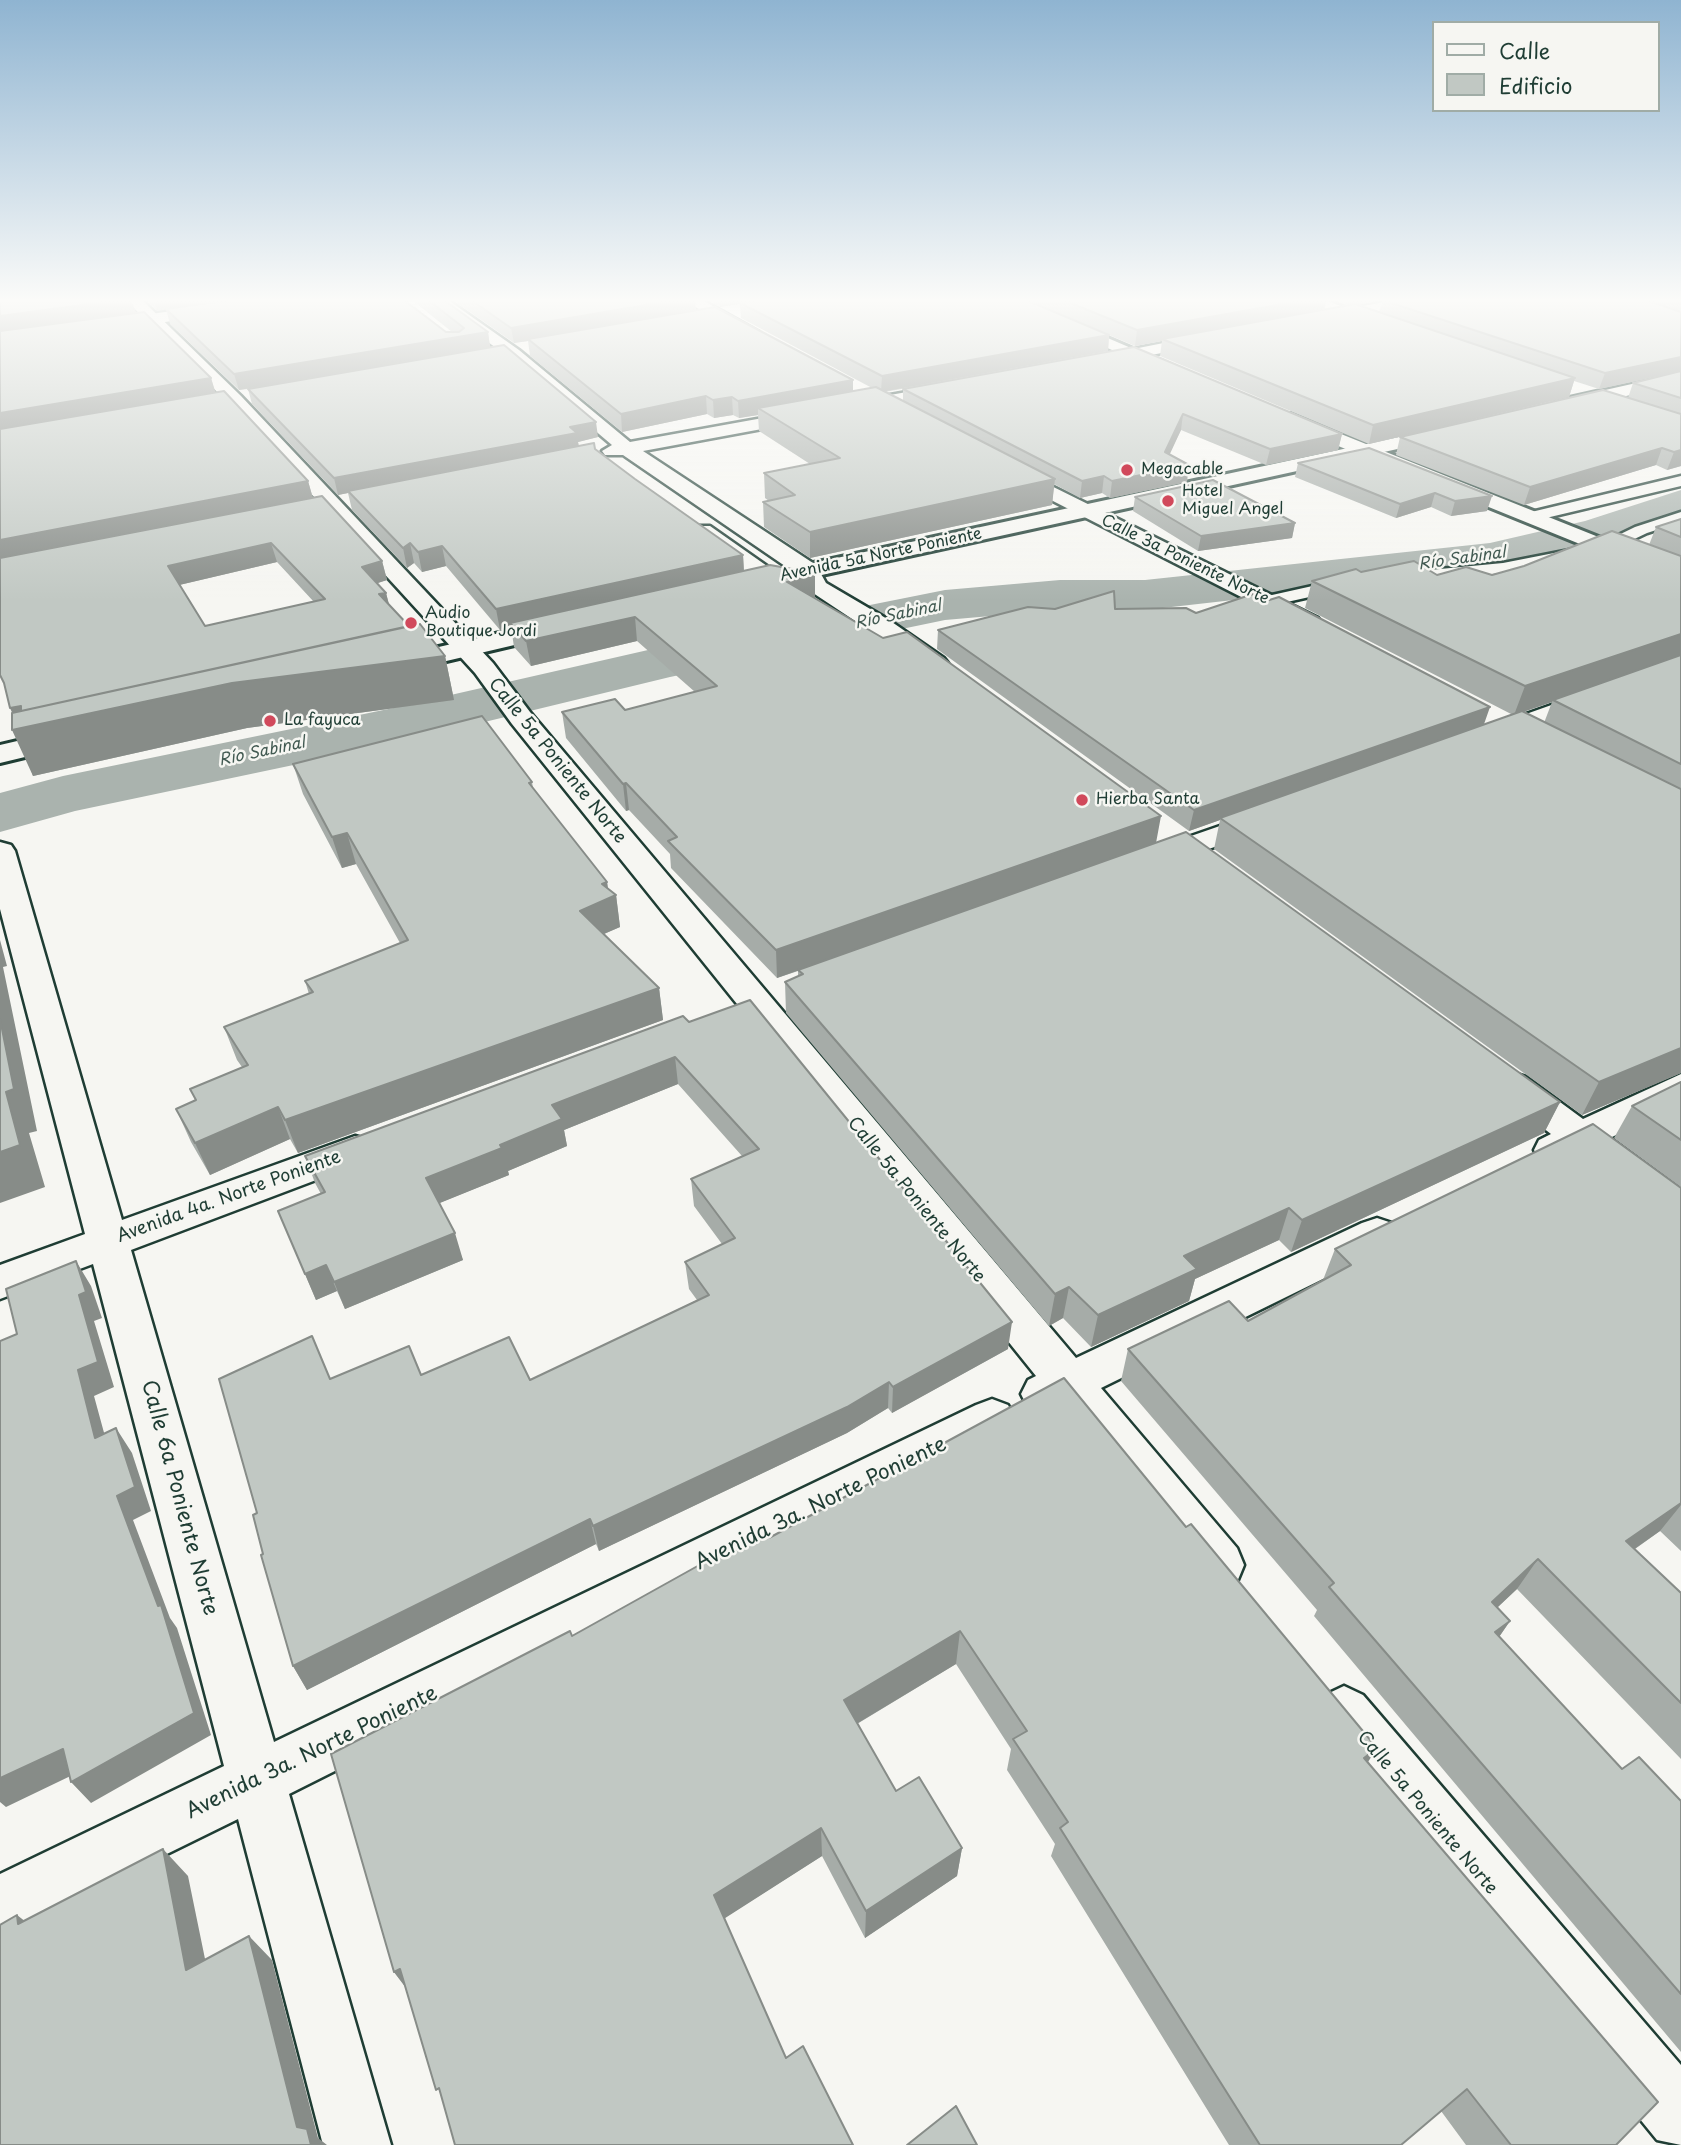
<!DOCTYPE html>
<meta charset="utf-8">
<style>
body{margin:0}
#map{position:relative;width:1681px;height:2145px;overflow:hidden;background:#f6f6f2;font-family:"Playpen Sans",sans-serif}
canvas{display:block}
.legend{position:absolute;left:1432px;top:21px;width:228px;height:91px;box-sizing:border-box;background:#f6f6f2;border:2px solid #a0aca6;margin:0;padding:9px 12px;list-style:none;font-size:21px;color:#1f3d34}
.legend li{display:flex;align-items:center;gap:14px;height:35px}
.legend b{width:35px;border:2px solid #a0aca6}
</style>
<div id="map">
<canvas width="1681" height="2145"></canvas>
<ul class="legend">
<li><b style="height:9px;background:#f6f6f2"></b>Calle</li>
<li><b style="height:19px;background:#c1c8c3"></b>Edificio</li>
</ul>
</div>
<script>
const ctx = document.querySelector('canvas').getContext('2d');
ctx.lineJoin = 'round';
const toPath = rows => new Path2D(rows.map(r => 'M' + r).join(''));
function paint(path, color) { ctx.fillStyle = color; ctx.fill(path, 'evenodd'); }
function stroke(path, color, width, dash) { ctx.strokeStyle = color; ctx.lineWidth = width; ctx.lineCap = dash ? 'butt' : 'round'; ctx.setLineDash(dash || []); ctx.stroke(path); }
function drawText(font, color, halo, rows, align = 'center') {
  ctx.font = font + ' "Playpen Sans",sans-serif'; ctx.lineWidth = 5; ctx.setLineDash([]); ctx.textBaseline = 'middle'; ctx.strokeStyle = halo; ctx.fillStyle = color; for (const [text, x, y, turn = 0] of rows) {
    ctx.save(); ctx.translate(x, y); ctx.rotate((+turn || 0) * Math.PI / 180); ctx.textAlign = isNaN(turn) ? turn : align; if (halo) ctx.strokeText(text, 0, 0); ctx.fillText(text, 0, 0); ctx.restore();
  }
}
paint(toPath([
 [1681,490,1681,518,1615,542,1490,571,1145,610,1060,610,945,620,670,677,398,743,75,811,0,832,0,793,63,776,398,707,670,645,945,590,1060,580,1145,580,1490,543,1585,521,1681,490]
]), '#aab3ae');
const pedestrian = toPath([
 [1681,476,1681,486,1529,522,1521,517,1523,514,1681,476],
 [1681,512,1681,522,1647,533,1605,553,1503,573,1398,583,1389,578,1398,573,1503,563,1600,544,1635,527,1681,512],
 [1344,579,1353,584,1350,588,1269,606,1260,601,1263,597,1344,579]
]);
const minor = toPath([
 [126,300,142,300,241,396,493,663,530,712,1076,1358,1362,1223,1377,1218,1392,1223,1398,1234,1392,1245,1101,1388,1237,1548,1244,1565,1237,1582,1219,1589,1201,1582,1061,1407,1044,1414,1028,1408,1021,1394,1028,1380,1036,1376,512,724,475,673,229,404,126,300],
 [431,300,448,300,519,350,630,442,951,384,957,385,960,389,951,394,643,451,816,565,826,583,889,620,944,658,948,663,944,668,926,668,807,589,800,591,762,584,694,536,691,531,694,526,710,526,777,573,801,577,623,455,605,455,602,451,612,445,507,356,431,300],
 [683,300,702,300,759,332,757,335,745,335,683,300],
 [1397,300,1431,300,1424,304,1321,323,1313,318,1321,313,1397,300],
 [1209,334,1217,339,1215,342,1098,366,1090,361,1098,356,1209,334],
 [1009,465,1318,618,1322,623,1318,628,1310,630,1302,628,1002,475,999,471,1009,465],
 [1681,659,1681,676,1501,742,1491,744,1481,742,1477,736,1481,730,1681,659],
 [1263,811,1273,814,1278,820,1273,826,1153,869,1142,867,1138,860,1142,853,1263,811],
 [0,842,11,845,15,851,122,1220,355,1136,369,1140,374,1150,369,1160,131,1250,274,1742,976,1405,992,1399,1008,1405,1015,1419,1008,1433,289,1794,391,2145,323,2145,238,1819,0,1936,0,1874,224,1766,93,1264,0,1299,0,1265,85,1234,0,909,0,842],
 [1513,1073,1526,1077,1583,1119,1681,1074,1681,1103,1610,1138,1681,1190,1681,1226,1667,1222,1578,1154,1553,1164,1539,1160,1534,1150,1539,1140,1551,1134,1500,1095,1494,1086,1500,1077,1513,1073],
 [1344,1686,1363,1695,1681,2065,1681,2145,1657,2140,1325,1733,1316,1714,1325,1695,1344,1686]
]);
const tertiary = toPath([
 [251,300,295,300,287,305,0,345,0,335,251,300],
 [997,300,1019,300,1180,369,1177,373,1165,373,997,300],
 [1291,414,1681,570,1681,585,1284,424,1281,420,1291,414]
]);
const secondary = toPath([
 [1301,300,1325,300,1391,325,1389,328,1377,328,1301,300],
 [1681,373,1681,383,1563,411,1554,405,1556,401,1681,373],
 [1450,426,1457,428,1460,432,1457,436,753,590,745,588,741,583,745,578,753,576,1450,426],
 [565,618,574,621,578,626,574,631,391,674,382,672,378,666,382,660,565,618],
 [73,728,83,731,87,737,83,743,0,763,0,745,73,728]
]);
stroke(pedestrian, '#1f3d34', 5);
stroke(minor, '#1f3d34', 5);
stroke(tertiary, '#1f3d34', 6);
stroke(secondary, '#1f3d34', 6);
paint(pedestrian, '#f6f6f2');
paint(minor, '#f6f6f2');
paint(tertiary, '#f6f6f2');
paint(secondary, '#f6f6f2');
paint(toPath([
 [131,300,136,313,211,378,215,393,308,481,313,498,382,561,387,580,377,583,386,593,389,604,409,626,445,656,454,700,247,728,33,776,4,684],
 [277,562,314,602,205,626,179,585],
 [146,300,230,300,452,332,412,300,444,300,488,332,490,347,598,437,578,442,579,446,595,449,635,479,743,555,744,570,815,598,1156,842,1560,1102,1544,1133,1291,1252,1279,1240,1195,1279,1189,1301,1091,1347,1063,1318,1049,1326,786,1013,785,982,798,976,798,971,777,978,671,868,670,854,629,810,626,811,566,738,562,712,625,710,695,692,637,641,531,666,514,647,511,627,500,630,446,566,422,572,414,563,407,568,352,510,348,493,338,495,252,404,248,389,239,390,170,324,166,309,157,311],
 [453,300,695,300,696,310,853,391,872,388,741,318,740,304,720,307,708,300,1026,300,1109,335,1108,351,885,392,903,401,903,389,1134,347,1342,434,1338,450,1266,465,1181,430,1169,454,1187,482,1110,498,1102,493,1080,498,1054,484,1052,505,810,558,764,527,763,502,769,501,765,498,764,473,810,464,759,431,758,415,739,418,733,415,714,418,707,414,622,432,530,356,528,341,514,343],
 [1026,300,1326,300,1325,309,1348,305,1334,300,1382,300,1358,305,1379,312,1383,300,1681,300,1681,466,1667,470,1656,465,1524,505,1396,455,1400,437,1628,398,1633,383,1673,373,1599,389,1574,381,1569,397,1369,444,1160,356,1162,341,1135,346],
 [1369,448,1487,511,1451,516,1431,507,1396,518,1295,477,1298,463],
 [1135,497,1295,523,1292,538,1198,551,1133,511],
 [1681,519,1681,1073,1582,1115,1214,849,1220,820,1189,831,937,649,938,630,1055,609,1115,609,1196,613,1484,725,1513,715,1305,608,1312,581,1361,572,1437,575,1492,575,1649,545,1656,527],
 [1552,702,1544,723,1523,712],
 [293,764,532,782,533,788,607,882,608,888,616,895,620,927,604,934,659,988,663,1020,298,1153,290,1139,210,1175,191,1142,176,1109,196,1101,190,1089,242,1067,237,1060,224,1027,309,994,305,981,400,943,356,864,342,868,303,794],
 [683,1016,1008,1349,892,1413,888,1408,847,1433,599,1551,596,1544,307,1690,293,1666,263,1554,257,1513,330,1379,421,1375,530,1380,697,1300,689,1289,685,1262,722,1244,694,1206,691,1179,742,1156,678,1084,564,1130,567,1146,508,1171,509,1175,439,1203,463,1260,345,1309,337,1291,316,1300,278,1211,321,1194,315,1183,305,1156],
 [1681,1082,1681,1187,1614,1138,1632,1106],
 [1681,1188,1681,1551,1660,1531,1635,1549,1681,1593,1681,1759,1517,1589,1497,1608,1510,1621,1499,1637,1622,1769,1681,1801,1681,2052,1314,1616,1317,1610,1121,1381,1128,1349,1248,1321,1323,1280,1335,1249],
 [769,1538,1368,1762,1616,2145,1466,2145,1441,2111,1401,2145,1229,2145,1051,1856,1055,1844,1007,1770,1011,1749,956,1664,857,1724,896,1791,962,1848,957,1876,865,1938,822,1856,724,1918,786,2058,853,2145,441,2096,406,1988,394,1972,572,1636]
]), '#a6aca8');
paint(toPath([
 [119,300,131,300,136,313,0,332,0,316],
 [154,300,230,300,157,311],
 [675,300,695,300,696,312,528,339,528,341,514,343,511,328],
 [720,300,761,300,720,307],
 [1305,300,1326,300,1324,311,1162,339,1162,341,1135,346,1137,330],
 [1352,300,1382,300,1351,306],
 [488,332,490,347,239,390,234,374],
 [1109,335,1108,351,881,392,882,376],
 [1681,357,1681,371,1599,389,1605,373],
 [211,378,216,394,0,431,0,413],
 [1575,378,1569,397,1369,444,1373,425],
 [853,380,853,398,758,408,758,415,739,418,738,401],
 [706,396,707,414,622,432,621,414],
 [732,397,733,415,714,418,713,400],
 [1183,414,1181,430,1163,469,1165,452],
 [596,422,598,437,578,442,579,448,348,491,348,493,338,495,334,478],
 [1342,434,1338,450,1266,465,1270,449],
 [1662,448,1656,465,1524,505,1530,487],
 [1681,450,1681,466,1667,470,1674,452],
 [1189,465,1187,482,1110,498,1112,481],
 [1104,476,1102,493,1080,498,1082,481],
 [1055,479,1052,505,810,558,810,532],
 [308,481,313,499,0,560,0,540],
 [1435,493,1431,507,1396,518,1400,504],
 [1492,496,1487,511,1451,516,1455,501],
 [1295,523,1292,538,1198,551,1201,536],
 [271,543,277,562,175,586,168,566],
 [410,543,414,563,407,568,403,548],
 [442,546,446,566,422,572,418,552],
 [743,555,744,575,510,623,511,627,500,630,496,609],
 [382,561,387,580,366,587,362,567],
 [815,575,815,599,787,582],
 [386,593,391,613,379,594],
 [635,617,637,641,531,666,526,641],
 [411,628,445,656,454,700,247,728,33,776,12,730,19,728,10,708],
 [1681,634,1681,657,1553,700,1552,702,1514,715,1525,686],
 [1490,707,1483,727,1220,818,1220,820,1189,831,1194,810],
 [626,783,629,810,626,811,623,784],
 [1161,816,1156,843,777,978,776,950],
 [347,833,356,864,342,868,332,837],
 [607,882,609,898,616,895,620,927,585,942,580,911,602,884],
 [0,940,7,966,3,967,37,1131,29,1133,45,1187,0,1203,0,1152,6,1092,0,1019],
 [659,988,663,1020,298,1153,285,1120],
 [1681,1048,1681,1073,1582,1115,1599,1082],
 [675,1057,678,1084,564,1130,567,1146,508,1171,509,1175,435,1205,426,1178,500,1145,552,1105],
 [1560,1102,1544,1133,1291,1252,1302,1220],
 [278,1107,290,1139,210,1175,195,1143],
 [1289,1208,1279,1240,1195,1279,1189,1301,1091,1347,1098,1315,1184,1256],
 [455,1233,463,1260,345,1309,334,1282],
 [76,1261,91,1286,102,1318,94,1321,114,1387,94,1396,112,1462,95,1438,78,1370,79,1295],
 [326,1265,337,1291,316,1300,305,1274],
 [1069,1287,1063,1318,1049,1326,1055,1294],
 [1012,1322,1008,1349,892,1413,893,1387],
 [889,1382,888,1408,847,1433,599,1551,593,1526],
 [116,1428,132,1453,151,1511,133,1520,170,1618,177,1628,211,1735,91,1803,71,1782,158,1606,117,1496],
 [1681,1503,1681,1505,1660,1531,1603,1571,1626,1541],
 [590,1519,596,1544,307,1690,293,1666],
 [1538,1559,1517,1589,1472,1631,1492,1602],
 [1510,1621,1490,1650,1495,1632],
 [960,1631,956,1664,843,1732,844,1700],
 [1377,1748,1357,1779,1364,1758],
 [63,1749,83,1770,6,1807,0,1802,0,1778],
 [821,1828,822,1856,719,1922,714,1895],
 [962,1848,957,1876,865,1938,866,1911],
 [163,1849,188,1876,212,1993,186,1970],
 [17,1915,49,1940,18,1924],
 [249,1936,272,1960,318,2138,327,2145,311,2145,297,2127],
 [400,1969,413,1997,394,1972]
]), '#878c88');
const building = toPath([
 [0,300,119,300,0,316,0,300],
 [230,300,404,300,446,332,459,332,464,328,428,300,444,300,488,332,234,374,166,309,230,300],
 [471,300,675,300,511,328,471,300],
 [758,300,1026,300,1109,335,882,376,740,303,758,300],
 [1063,300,1305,300,1137,330,1063,300],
 [1382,300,1646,300,1681,312,1681,357,1605,373,1382,300],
 [1355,304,1575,378,1373,425,1162,339,1355,304],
 [715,307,853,380,738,401,732,397,713,400,706,396,621,414,528,339,715,307],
 [144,312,211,378,0,413,0,331,144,312],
 [504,345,596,422,570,427,577,433,334,478,248,389,504,345],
 [1134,347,1342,434,1270,449,1183,414,1165,452,1189,465,1112,481,1104,476,1082,481,903,389,1134,347],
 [1681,371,1681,398,1633,383,1681,371],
 [876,387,1055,479,810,532,763,502,795,495,764,473,840,458,758,408,876,387],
 [1603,390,1681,414,1681,450,1674,452,1662,448,1530,487,1400,437,1603,390],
 [224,391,308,481,0,540,0,429,224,391],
 [594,443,595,449,635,479,743,555,496,609,442,546,418,552,410,543,403,548,348,491,594,443],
 [1369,448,1492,496,1455,501,1435,493,1400,504,1298,463,1369,448],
 [1213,480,1295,523,1201,536,1135,497,1213,480],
 [322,496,382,561,362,567,386,593,379,594,409,626,21,711,21,706,10,708,4,683,0,675,0,558,322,496],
 [271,543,325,599,205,626,168,566,271,543],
 [1681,519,1681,537,1656,527,1681,519],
 [1612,531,1681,556,1681,634,1525,686,1312,581,1356,569,1361,572,1414,561,1437,575,1466,567,1492,575,1524,566,1612,531],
 [770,565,809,572,815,575,787,582,883,638,907,632,1161,816,776,950,668,841,677,837,626,783,623,784,562,712,615,699,625,710,717,686,635,617,526,641,510,623,770,565],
 [1114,591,1115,609,1186,608,1196,613,1253,594,1266,601,1279,597,1490,707,1194,810,938,630,1028,607,1055,609,1114,591],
 [420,624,445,656,232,683,12,730,12,713,420,624],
 [1681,655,1681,764,1553,700,1681,655],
 [1522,711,1681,789,1681,1048,1599,1082,1220,818,1522,711],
 [482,716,532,782,529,783,607,882,602,884,616,895,580,911,659,988,285,1120,278,1107,195,1143,176,1109,196,1100,190,1089,248,1065,224,1027,313,992,305,981,408,940,347,833,332,837,293,764,482,716],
 [1186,832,1560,1102,1302,1220,1289,1208,1184,1256,1197,1269,1098,1315,1069,1287,1055,1294,785,982,803,974,798,970,1186,832],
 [750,1000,1012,1322,893,1387,889,1382,847,1407,593,1526,590,1519,293,1666,261,1555,263,1554,253,1515,257,1513,219,1379,312,1336,330,1379,409,1346,421,1375,509,1337,530,1380,709,1295,685,1262,735,1238,691,1179,759,1149,675,1057,552,1105,562,1119,500,1145,502,1148,426,1178,455,1233,334,1282,326,1265,305,1274,278,1211,325,1192,305,1156,683,1016,689,1022,750,1000],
 [0,1019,14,1089,6,1092,20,1145,0,1152,0,1019],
 [1681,1082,1681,1140,1632,1106,1681,1082],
 [1593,1124,1681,1188,1681,1503,1626,1541,1681,1593,1681,1703,1538,1559,1492,1602,1510,1621,1495,1632,1622,1769,1639,1757,1681,1801,1681,1994,1329,1587,1334,1583,1128,1349,1229,1301,1248,1321,1351,1265,1335,1249,1593,1124],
 [76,1261,86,1292,79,1295,98,1362,78,1370,95,1438,116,1428,135,1487,117,1496,158,1606,161,1605,194,1713,71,1782,63,1749,0,1778,0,1341,17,1334,6,1289,76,1261],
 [1064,1378,1186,1527,1191,1524,1377,1748,1364,1758,1658,2102,1616,2145,1511,2145,1467,2089,1401,2145,1260,2145,1060,1828,1068,1822,1013,1739,1027,1731,960,1631,844,1700,896,1791,919,1777,962,1848,866,1911,821,1828,714,1895,786,2058,803,2046,853,2145,455,2145,439,2088,436,2090,400,1969,394,1972,331,1754,570,1631,572,1636,764,1529,769,1538,1064,1378],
 [163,1849,186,1970,249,1936,297,2127,307,2129,311,2145,0,2145,0,1925,17,1915,18,1924,163,1849],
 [956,2106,977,2145,907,2145,956,2106]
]);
paint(building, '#c1c8c3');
stroke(building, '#878c88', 2);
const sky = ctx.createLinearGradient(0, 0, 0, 601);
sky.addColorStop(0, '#8fb4d1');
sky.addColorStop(0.5, '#fbfbf9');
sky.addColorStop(1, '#fbfbf900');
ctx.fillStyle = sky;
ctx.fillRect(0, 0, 1681, 601);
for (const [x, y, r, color] of [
 [1127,470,7,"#d1495b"],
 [1168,501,7,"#d1495b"],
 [411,623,7,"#d1495b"],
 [270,721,7,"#d1495b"],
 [1082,800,7,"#d1495b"]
]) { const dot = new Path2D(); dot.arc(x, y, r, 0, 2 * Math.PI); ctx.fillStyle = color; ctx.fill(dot); stroke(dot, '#f6f6f2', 2.5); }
drawText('16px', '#1f3d34', '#f6f6f2', [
 ["Megacable",1141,470],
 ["Hotel",1182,492],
 ["Miguel Angel",1182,510],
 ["Audio",425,614],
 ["Boutique Jordi",425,632],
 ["La fayuca",284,721],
 ["Hierba Santa",1096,800]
], 'left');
drawText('16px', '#1f3d34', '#f6f6f2', [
 ["Avenida 5a Norte Poniente",881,555,-12],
 ["Calle 3a Poniente Norte",1185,560,26]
]);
drawText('italic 16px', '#425a52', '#f6f6f2', [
 ["Río Sabinal",1462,559,-8],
 ["Río Sabinal",898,615,-12],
 ["Río Sabinal",262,752,-12]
]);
drawText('18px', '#1f3d34', '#f6f6f2', [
 ["Calle 5a Poniente Norte",557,761,51],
 ["Avenida 4a. Norte Poniente",229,1197,-20],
 ["Calle 5a Poniente Norte",916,1200,51],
 ["Calle 5a Poniente Norte",1427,1813,50]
]);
drawText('21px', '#1f3d34', '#f6f6f2', [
 ["Calle 6a Poniente Norte",179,1498,75],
 ["Avenida 3a. Norte Poniente",821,1504,-26],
 ["Avenida 3a. Norte Poniente",312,1753,-26]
]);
</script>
